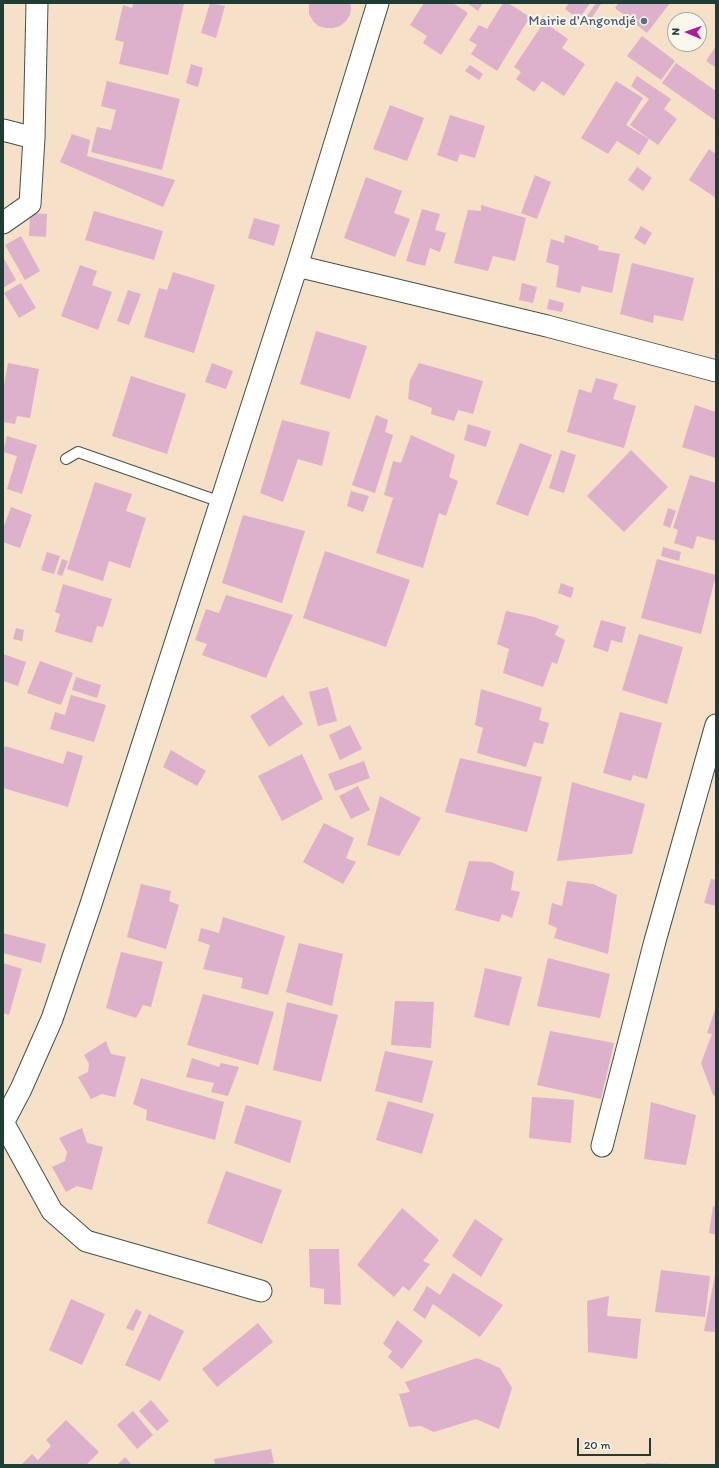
<!DOCTYPE html>
<meta charset="utf-8">
<style>
body{margin:0}
#map{position:relative;width:719px;height:1468px;overflow:hidden;background:#f6e0c7;font-family:Itim,sans-serif}
canvas{display:block}
.frame{position:absolute;inset:0;border:4px solid #1f3d34;pointer-events:none}
.north{position:absolute;left:667px;top:12px;width:40px;height:40px;box-sizing:border-box;background:#fbf7ec;border:1px solid #a3ada2;border-radius:50%;rotate:272deg;font-size:11px;font-weight:700;line-height:16px;text-align:center;color:#1f3d34}
.north::after{content:'';display:block;margin:auto;width:14px;height:18px;background:#b5179e;clip-path:polygon(50% 0,100% 100%,50% 72%,0 100%)}
.scale{position:absolute;left:577px;top:1438px;width:74px;height:18px;box-sizing:border-box;border:2px solid #1f3d34;border-top:0;padding-left:5px;font-size:12px;line-height:14px;white-space:nowrap;color:#1f3d34;-webkit-text-stroke:3px #fbf7ec;paint-order:stroke}
</style>
<div id="map">
<canvas width="719" height="1468"></canvas>
<div class="frame"></div>
<div class="north">N</div>
<div class="scale">20 m</div>
</div>
<script>
const ctx = document.querySelector('canvas').getContext('2d');
ctx.lineJoin = 'round';
function paint(path, color) { ctx.fillStyle = color; ctx.fill(path, 'evenodd'); }
const toPath = rows => new Path2D(rows.map(r => 'M' + r).join(''));
function stroke(path, color, width, dash) { ctx.strokeStyle = color; ctx.lineWidth = width; ctx.lineCap = dash ? 'butt' : 'round'; ctx.setLineDash(dash || []); ctx.stroke(path); }
function drawText(font, color, halo, rows, align = 'center') {
  ctx.font = font + ' Itim,sans-serif'; ctx.lineWidth = 4; ctx.setLineDash([]); ctx.textBaseline = 'middle'; ctx.strokeStyle = halo; ctx.fillStyle = color; for (const [text, x, y, turn = 0] of rows) {
    ctx.save(); ctx.translate(x, y); ctx.rotate((+turn || 0) * Math.PI / 180); ctx.textAlign = isNaN(turn) ? turn : align; if (halo) ctx.strokeText(text, 0, 0); ctx.fillText(text, 0, 0); ctx.restore();
  }
}
paint(toPath([
 [133,3,184,3,168,75,119,64,124,42,115,40,123,5,132,8],
 [210,3,225,6,216,38,201,33],
 [309,3,350,3,351,7,350,15,346,21,340,26,333,28,326,28,318,26,313,21,309,14],
 [424,3,453,3,468,13,441,55,423,43,427,36,410,25],
 [467,3,483,3,478,11],
 [503,3,508,3,530,17,497,71,471,54,477,45,469,40,479,25,487,29],
 [569,3,590,3,579,19,565,9],
 [596,3,601,4,591,19,587,16],
 [617,3,670,3,647,33,615,8,618,4],
 [544,22,568,39,562,48,585,64,564,96,542,81,534,92,516,79,521,72,514,67],
 [642,36,675,61,661,80,627,56],
 [716,46,716,68,706,61],
 [676,63,716,91,716,121,662,83],
 [191,64,203,68,198,87,186,83],
 [470,65,483,74,479,80,465,71],
 [637,76,671,99,664,109,677,119,658,145,630,125,649,99,631,86],
 [107,81,180,99,162,170,91,152,97,127,111,130,116,110,101,106],
 [616,81,643,98,626,125,649,139,639,155,617,141,608,154,581,138],
 [390,105,424,118,407,161,373,149],
 [450,115,485,126,475,158,460,154,457,162,437,155],
 [72,134,90,140,87,156,175,180,163,207,60,162],
 [709,149,716,154,716,198,689,180],
 [637,167,652,178,643,191,628,180],
 [535,175,551,182,537,219,521,213],
 [366,177,402,191,394,213,410,219,395,257,344,238],
 [481,205,526,218,515,261,493,256,488,271,454,263,468,210,481,211],
 [422,209,440,214,435,230,446,233,440,252,430,248,425,266,406,261],
 [94,211,163,231,154,260,85,240],
 [30,213,47,214,46,237,29,236],
 [254,218,280,225,274,246,248,238],
 [641,226,652,233,645,245,634,238],
 [565,235,599,246,598,250,620,254,612,293,582,286,580,293,556,287,559,266,546,262,551,239,564,243],
 [21,236,40,271,25,280,5,245],
 [3,257,16,280,3,288],
 [632,263,694,278,683,321,654,315,653,323,620,314],
 [80,265,97,271,92,285,112,292,98,330,61,316],
 [173,272,215,285,194,353,144,337,159,288,167,290],
 [21,283,36,308,19,318,4,293],
 [522,283,537,287,533,303,519,300],
 [128,290,141,294,129,325,117,321],
 [549,299,564,303,562,312,547,309],
 [316,331,367,346,350,399,300,384],
 [8,363,39,369,30,418,17,416,15,424,3,422,3,390],
 [212,363,233,371,226,389,205,382],
 [419,363,483,381,473,414,458,410,454,421,431,414,432,408,408,399,410,380],
 [131,376,186,394,167,454,112,436],
 [596,378,618,384,613,399,636,406,624,448,567,432,579,389,591,393],
 [695,405,716,412,716,458,682,447],
 [376,415,388,420,385,432,393,435,375,493,352,485],
 [282,420,330,432,322,466,298,459,283,502,260,493],
 [468,424,491,431,486,447,464,440],
 [411,435,455,455,449,477,458,481,446,516,439,513,423,568,376,553,393,498,384,495,393,461,401,463],
 [7,436,37,445,22,494,7,489,17,456,3,452],
 [520,443,552,455,528,516,496,504],
 [561,450,576,455,564,493,549,488],
 [631,450,668,487,624,532,587,496],
 [690,475,716,483,716,541,697,536,693,549,674,543,678,530,673,528],
 [95,482,132,494,126,511,146,518,130,568,109,561,103,581,67,569],
 [351,491,369,496,363,512,347,506],
 [11,507,32,515,20,548,3,542,3,529],
 [668,508,676,511,670,528,663,525],
 [243,515,305,531,282,603,222,583],
 [663,547,681,552,679,561,661,556],
 [325,551,410,580,386,647,303,618],
 [47,552,60,556,54,574,41,570],
 [62,559,68,561,62,576,57,574],
 [657,559,716,575,701,634,641,618],
 [561,583,574,588,571,598,558,593],
 [63,584,112,599,103,627,97,626,92,643,55,632,60,614,55,612],
 [226,595,293,615,266,678,202,655,207,644,195,640,206,609,219,613],
 [506,611,534,617,559,626,555,635,565,640,557,664,552,662,543,687,503,673,509,649,497,644],
 [601,620,626,627,622,643,611,640,608,652,593,647],
 [16,628,24,630,22,641,13,639],
 [639,634,683,647,667,704,622,690],
 [3,654,26,662,18,686,3,681],
 [40,661,73,673,61,705,27,693],
 [76,677,101,685,97,698,72,690],
 [328,687,337,721,318,726,309,692],
 [481,689,542,708,539,720,549,723,543,744,534,742,526,767,477,753,483,728,475,725],
 [71,695,106,705,94,742,50,729,55,712,65,715],
 [283,695,303,724,269,747,250,716],
 [620,712,662,723,647,779,633,775,631,781,603,773],
 [350,725,362,749,340,760,329,735],
 [5,746,63,764,67,751,83,756,68,807,3,788,3,752],
 [171,750,206,771,197,786,163,767],
 [302,754,323,799,282,821,258,776],
 [460,758,542,777,527,832,445,812],
 [364,761,370,778,335,791,328,774],
 [572,782,645,804,632,854,557,861],
 [358,786,370,810,351,819,339,796],
 [380,796,421,818,399,856,367,845],
 [324,823,354,838,346,858,356,862,343,884,303,862],
 [469,861,491,862,514,872,511,890,520,892,512,918,502,914,499,922,455,910],
 [711,879,716,880,716,906,704,903],
 [567,881,593,884,617,895,608,954,554,938,557,928,548,924,552,903,562,906],
 [141,884,171,891,169,901,179,905,166,949,127,937],
 [223,917,285,936,268,995,241,988,243,978,203,969,210,945,198,941,201,928,219,933],
 [3,933,46,944,41,963,3,953],
 [299,943,343,954,332,1006,286,992],
 [121,952,163,962,151,1007,143,1005,136,1018,106,1008],
 [548,958,610,974,600,1018,537,1006],
 [3,963,22,969,9,1015,3,1013],
 [485,968,522,977,509,1026,474,1017],
 [203,994,274,1012,258,1065,187,1045],
 [395,1001,434,1002,431,1048,391,1045],
 [287,1002,338,1015,321,1082,273,1070],
 [716,1007,716,1097,713,1095,701,1063,712,1034,707,1033],
 [550,1031,614,1043,601,1099,537,1085],
 [106,1041,111,1054,126,1057,115,1097,102,1094,91,1099,78,1077,88,1072,89,1064,84,1055],
 [385,1051,433,1061,422,1103,375,1091],
 [192,1058,219,1067,221,1063,239,1067,228,1096,211,1092,214,1083,186,1077],
 [141,1078,224,1102,215,1140,146,1120,147,1110,133,1104],
 [532,1097,574,1100,571,1143,529,1138],
 [388,1101,434,1114,422,1154,376,1140],
 [651,1102,696,1115,686,1165,644,1159],
 [246,1105,302,1121,290,1163,234,1143],
 [82,1128,87,1143,103,1147,92,1190,77,1186,66,1192,52,1167,65,1161,67,1152,59,1138],
 [226,1171,282,1190,262,1244,207,1223],
 [713,1206,716,1207,716,1235,709,1233],
 [402,1208,439,1240,423,1261,430,1264,409,1291,403,1286,394,1297,357,1265],
 [475,1219,503,1239,481,1277,452,1256],
 [309,1249,339,1249,341,1305,324,1304,324,1289,310,1287],
 [661,1270,710,1276,705,1317,655,1312],
 [453,1273,503,1305,480,1337,433,1304,425,1319,413,1310,427,1286,440,1295],
 [715,1275,716,1332,704,1331],
 [609,1296,607,1316,641,1319,637,1359,588,1352,587,1301],
 [71,1299,105,1314,82,1365,49,1350],
 [136,1309,142,1312,133,1331,126,1328],
 [149,1314,184,1331,160,1381,125,1365],
 [397,1320,423,1341,402,1369,388,1357,392,1351,383,1344],
 [258,1323,273,1342,217,1387,202,1369],
 [477,1358,500,1368,512,1388,499,1429,476,1419,434,1432,421,1426,409,1427,399,1394,410,1392,405,1382],
 [151,1400,169,1421,157,1431,139,1411],
 [133,1411,153,1435,137,1449,117,1425],
 [66,1420,99,1452,86,1465,21,1465,32,1454,38,1460,51,1446,46,1440],
 [271,1449,274,1463,264,1465,215,1465,214,1459],
 [125,1457,132,1465,117,1465],
 [646,1463,670,1464,670,1465,646,1465]
]), '#ddb0cc');
const service = toPath([
 [66,459,78,452,221,502]
]);
const minor = toPath([
 [3,130,34,138],
 [3,223,30,204,34,138,37,3],
 [297,266,547,326,716,371],
 [3,1122,52,1211,86,1241,261,1291],
 [3,1123,21,1089,52,1019,90,907,297,266,378,3],
 [602,1146,655,941,716,725]
]);
stroke(service, '#3f554a', 12);
stroke(minor, '#3f554a', 23);
stroke(service, '#fff', 10);
stroke(minor, '#fff', 21);
for (const [x, y, r, color] of [
 [644,21,4,"#5c6f8a"]
]) { const dot = new Path2D(); dot.arc(x, y, r, 0, 2 * Math.PI); ctx.fillStyle = color; ctx.fill(dot); stroke(dot, '#fbf7ec', 1.5); }
drawText('14px', '#4e5e75', '#fbf7ec', [
 ["Mairie d'Angondjé",636,21]
], 'right');
</script>
